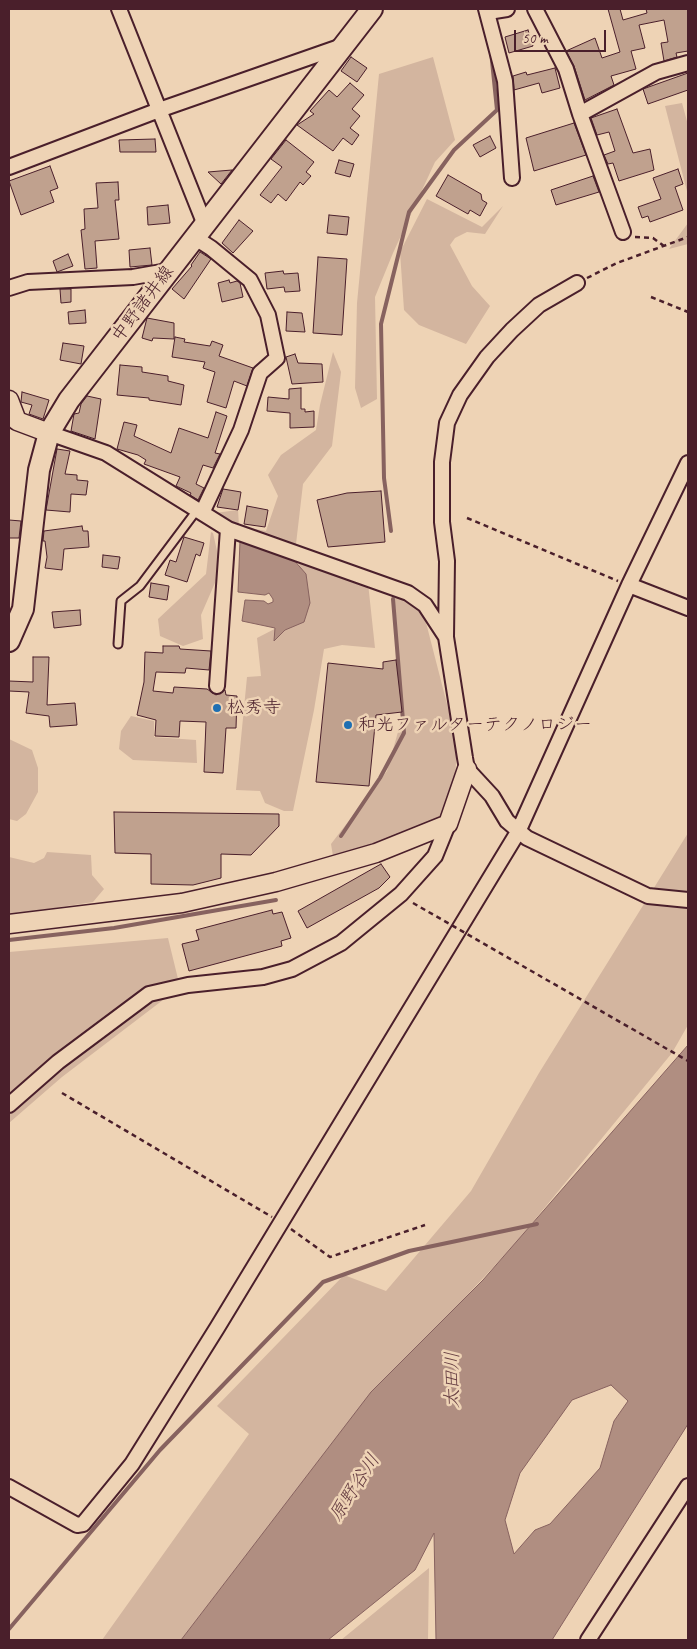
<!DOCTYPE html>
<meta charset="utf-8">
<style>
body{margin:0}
#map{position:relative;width:697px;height:1649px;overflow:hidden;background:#eed3b5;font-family:Caveat,sans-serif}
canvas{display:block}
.frame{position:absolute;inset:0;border:10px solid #4a1f2b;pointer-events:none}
.scale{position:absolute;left:514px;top:30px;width:92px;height:22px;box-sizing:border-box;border:2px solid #4a1f2b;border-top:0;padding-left:6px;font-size:15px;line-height:18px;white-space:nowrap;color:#4a1f2b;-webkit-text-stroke:4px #eed3b5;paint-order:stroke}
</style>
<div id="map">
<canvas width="697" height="1649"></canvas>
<div class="frame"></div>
<div class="scale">50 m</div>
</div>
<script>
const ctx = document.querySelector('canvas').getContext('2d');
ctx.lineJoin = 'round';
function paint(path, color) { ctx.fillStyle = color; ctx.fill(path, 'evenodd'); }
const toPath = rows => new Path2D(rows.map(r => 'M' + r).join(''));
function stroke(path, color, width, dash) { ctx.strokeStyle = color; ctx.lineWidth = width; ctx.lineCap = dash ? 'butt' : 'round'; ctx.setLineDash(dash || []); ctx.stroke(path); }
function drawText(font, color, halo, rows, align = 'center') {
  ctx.font = font + ' Caveat,"Klee One",sans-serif'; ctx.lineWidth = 5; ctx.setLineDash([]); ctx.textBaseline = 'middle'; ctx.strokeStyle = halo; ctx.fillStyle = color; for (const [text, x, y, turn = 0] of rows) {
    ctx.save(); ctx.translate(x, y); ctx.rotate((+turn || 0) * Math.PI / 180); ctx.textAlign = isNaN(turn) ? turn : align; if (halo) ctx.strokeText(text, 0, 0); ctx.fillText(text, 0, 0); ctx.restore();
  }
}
paint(toPath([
 [433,57,455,140,435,162,393,253,375,297,377,399,361,408,355,388,357,303,379,74],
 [682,103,688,125,688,195,665,106],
 [427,199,482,227,503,206,485,234,467,232,455,238,450,245,472,286,490,306,466,344,419,325,404,310,400,252],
 [688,223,688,244,669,249],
 [333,352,341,372,332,446,303,484,296,544,284,547,233,525,215,513,238,510,239,526,266,531,278,496,268,475,281,455,316,430,320,405],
 [211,532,213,533,221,569,201,615,203,639,183,646,160,636,158,619,206,574],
 [299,563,321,564,368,583,375,648,342,645,324,649,314,710,293,811,284,811,265,803,260,791,236,790,247,677,261,676,257,638,294,619,301,579],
 [394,593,422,607,457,743,455,782,445,818,434,825,333,856,331,844,387,771,403,714],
 [131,716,154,721,154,737,196,740,197,763,133,760,119,749,121,731],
 [9,739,32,750,38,768,38,792,26,814,17,821,9,819],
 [688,833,688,1025,672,1053,514,1245,347,1424,181,1640,102,1640,249,1434,217,1406,344,1275,386,1291,471,1191,539,1073],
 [47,852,91,855,92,875,104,889,93,902,9,915,9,857,34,863,44,858],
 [168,938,180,987,62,1077,9,1123,9,952],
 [429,1568,428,1640,341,1640]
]), '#d3b59f');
const water = toPath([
 [240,541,293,559,306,574,310,603,304,622,285,630,274,641,275,628,242,621,245,600,264,601,268,604,273,602,273,599,269,593,265,595,238,592,240,541],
 [688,1045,688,1424,552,1640,436,1640,434,1533,415,1570,328,1640,181,1640,371,1392,483,1280,688,1045],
 [611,1385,628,1401,614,1421,600,1468,550,1524,535,1530,514,1554,505,1520,520,1473,572,1400,611,1385]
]);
paint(water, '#b08e81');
stroke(water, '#87625f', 1);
stroke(toPath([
 [391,531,384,478,381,324,409,212,454,150,497,110,491,51],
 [341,836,380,778,404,733,393,599],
 [9,940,114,928,276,900],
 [9,1629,160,1450,323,1282,409,1251,537,1224]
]), '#87625f', 4);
const building = toPath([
 [608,9,620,9,623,20,647,13,646,9,688,9,688,51,676,53,677,57,664,61,661,43,668,42,664,20,639,25,645,48,631,51,636,69,611,76,614,85,585,100,574,66,566,51,595,38,602,58,620,52,608,9],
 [528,30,533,46,509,53,505,37,528,30],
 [351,57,367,68,357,82,341,71,351,57],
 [555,68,560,88,542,93,539,83,514,90,513,76,526,72,527,75,555,68],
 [688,73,688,90,648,104,643,89,688,73],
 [350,83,364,95,352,109,360,116,350,128,359,135,352,145,343,138,333,151,297,125,314,114,310,111,329,90,337,97,350,83],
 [617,109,633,153,650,149,654,170,619,181,613,163,608,164,604,155,615,151,609,132,597,135,591,118,617,109],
 [574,123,586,155,534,171,526,138,574,123],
 [490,136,496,148,480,157,473,145,490,136],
 [155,139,156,152,120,152,119,140,155,139],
 [286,140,314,162,306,172,311,176,303,185,300,182,286,201,278,194,271,203,260,195,282,167,271,159,286,140],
 [339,160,354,164,350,177,335,173,339,160],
 [50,166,58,188,50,191,54,202,21,215,9,181,50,166],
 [678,169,683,184,675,187,683,210,650,222,648,216,642,218,638,207,661,199,653,178,678,169],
 [232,170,221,184,208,172,232,170],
 [448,175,481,194,482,200,487,203,480,216,470,210,468,214,436,196,448,175],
 [593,176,599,192,556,205,551,190,593,176],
 [118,182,119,200,115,200,119,239,95,241,97,268,85,269,81,230,85,229,84,209,98,208,96,183,118,182],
 [168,205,170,223,148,225,147,207,168,205],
 [329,215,349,217,347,235,327,233,329,215],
 [239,220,253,231,233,253,222,243,239,220],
 [150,248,152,265,130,267,129,250,150,248],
 [200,252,211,259,184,299,172,289,192,266,191,265,200,252],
 [68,254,73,266,57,272,53,261,68,254],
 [318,257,347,259,342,335,313,333,318,257],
 [283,271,284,274,298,273,300,291,285,292,284,287,267,289,265,273,283,271],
 [229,280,230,283,237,281,240,283,243,297,222,302,218,283,229,280],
 [60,289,71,289,71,302,61,303,60,289],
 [85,310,86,323,69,324,68,312,85,310],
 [287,312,302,313,305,332,286,331,287,312],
 [147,318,174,323,174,339,153,338,152,341,142,338,147,318],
 [175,337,185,339,184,342,210,346,212,341,223,345,219,356,253,368,247,386,234,381,226,408,207,402,215,372,203,368,205,362,172,357,175,337],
 [63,343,84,346,81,364,60,360,63,343],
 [295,354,298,363,322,364,323,382,292,384,286,357,295,354],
 [120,365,142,367,142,372,168,376,168,381,184,385,181,405,149,400,149,398,117,395,120,365],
 [301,388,301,409,305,409,305,412,314,411,314,427,290,428,290,413,267,411,268,397,289,399,289,389,301,388],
 [22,392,49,400,43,419,29,414,32,405,21,402,22,392],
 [87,396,101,399,95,439,71,431,74,414,79,413,81,404,87,396],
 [216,412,227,416,215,453,220,454,213,468,203,465,196,484,204,488,198,500,190,495,191,493,176,486,180,477,144,464,146,460,138,455,117,449,124,422,137,425,134,436,171,453,179,428,208,438,216,412],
 [57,449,70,451,65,474,77,475,77,480,88,481,86,495,71,494,70,512,46,510,57,449],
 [223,489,241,492,238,510,217,507,223,489],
 [381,491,385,542,328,547,317,500,347,493,381,491],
 [247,506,268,510,265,527,244,524,247,506],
 [9,520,21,521,19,538,9,538,9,520],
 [82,526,83,531,88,531,89,547,64,549,62,570,45,568,47,557,45,541,43,541,44,531,82,526],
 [184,537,204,543,200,556,196,554,187,582,165,575,170,560,176,562,184,537],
 [103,555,120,557,118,569,102,567,103,555],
 [151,583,169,586,167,600,149,597,151,583],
 [80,610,81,625,54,628,52,612,80,610],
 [163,646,179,646,180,649,211,651,209,670,186,668,185,673,156,672,153,691,173,693,174,687,207,689,216,695,225,690,226,695,237,696,236,728,226,728,223,773,204,772,206,722,180,721,179,737,155,736,156,720,137,715,144,682,145,652,163,653,163,646],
 [33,657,49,657,47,705,75,703,77,725,50,727,49,716,26,713,29,692,9,691,9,681,33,682,33,657],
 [396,660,402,712,376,715,369,786,316,782,328,663,383,669,383,662,396,660],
 [114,812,279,814,279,826,251,855,221,854,221,878,193,885,151,884,151,854,115,853,114,812],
 [381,864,390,877,379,888,307,928,298,911,381,864],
 [272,910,273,914,282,912,291,938,281,941,282,946,189,971,182,944,199,940,196,930,272,910]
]);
paint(building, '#c0a18e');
stroke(building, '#4a1f2b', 1);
const service = toPath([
 [118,644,121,601,140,586,197,510]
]);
const minor = toPath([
 [119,9,205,225],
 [486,9,505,81,512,178],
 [535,9,566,69,580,114,656,72,688,63],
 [488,12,507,9],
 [580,114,623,232],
 [9,167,159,110,342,46],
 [194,237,211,248,250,280,268,315,277,358,260,373,241,430,202,513],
 [577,283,539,305,512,330,487,357,460,395,447,423,442,462,442,522,447,561,446,637,465,758,467,769,492,796,507,821,527,838,648,896,688,900],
 [9,288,28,282,133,277,167,271],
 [49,433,106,453,228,529,408,593,425,605,446,637],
 [629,585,688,608],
 [217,686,228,529],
 [9,1105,58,1062,149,994,188,985,263,977,292,969,341,943,401,894,435,856,448,824],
 [9,1487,77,1525,83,1524,132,1464,217,1328,518,832,629,585,688,463],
 [588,1640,688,1486]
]);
const tertiary = toPath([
 [9,400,17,421,49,433],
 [9,924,182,903,276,882,376,853,448,824,467,769]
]);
const secondary = toPath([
 [9,641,23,609,39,470,49,433,69,400,372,9]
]);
stroke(service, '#4a1f2b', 11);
stroke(minor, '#4a1f2b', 18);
stroke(tertiary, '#4a1f2b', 21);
stroke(secondary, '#4a1f2b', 24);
stroke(toPath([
 [635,237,653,238,664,246],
 [587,278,617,263,688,237],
 [651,297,688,312],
 [467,518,618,581],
 [62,1093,272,1217],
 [291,1229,330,1257,425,1225]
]), '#4a1f2b', 2.5, [5, 4]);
stroke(service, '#eed3b5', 7);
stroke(minor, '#eed3b5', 14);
stroke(tertiary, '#eed3b5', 18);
stroke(secondary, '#eed3b5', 20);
stroke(toPath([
 [413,903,688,1061]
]), '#4a1f2b', 2.5, [5, 4]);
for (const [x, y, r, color] of [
 [217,708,5,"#1f6fb2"],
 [348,725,5,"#1f6fb2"]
]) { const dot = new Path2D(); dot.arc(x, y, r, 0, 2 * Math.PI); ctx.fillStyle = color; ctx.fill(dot); stroke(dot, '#eed3b5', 2); }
drawText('18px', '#4a1f2b', '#eed3b5', [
 ["中野諸井線",143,304,-53]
]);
drawText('18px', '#4a1f2b', '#eed3b5', [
 ["松秀寺",227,708],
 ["和光ファルターテクノロジー",358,725]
], 'left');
drawText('italic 19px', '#643b40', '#eed3b5', [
 ["太田川",453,1380,-90],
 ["原野谷川",355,1488,-57]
]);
</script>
